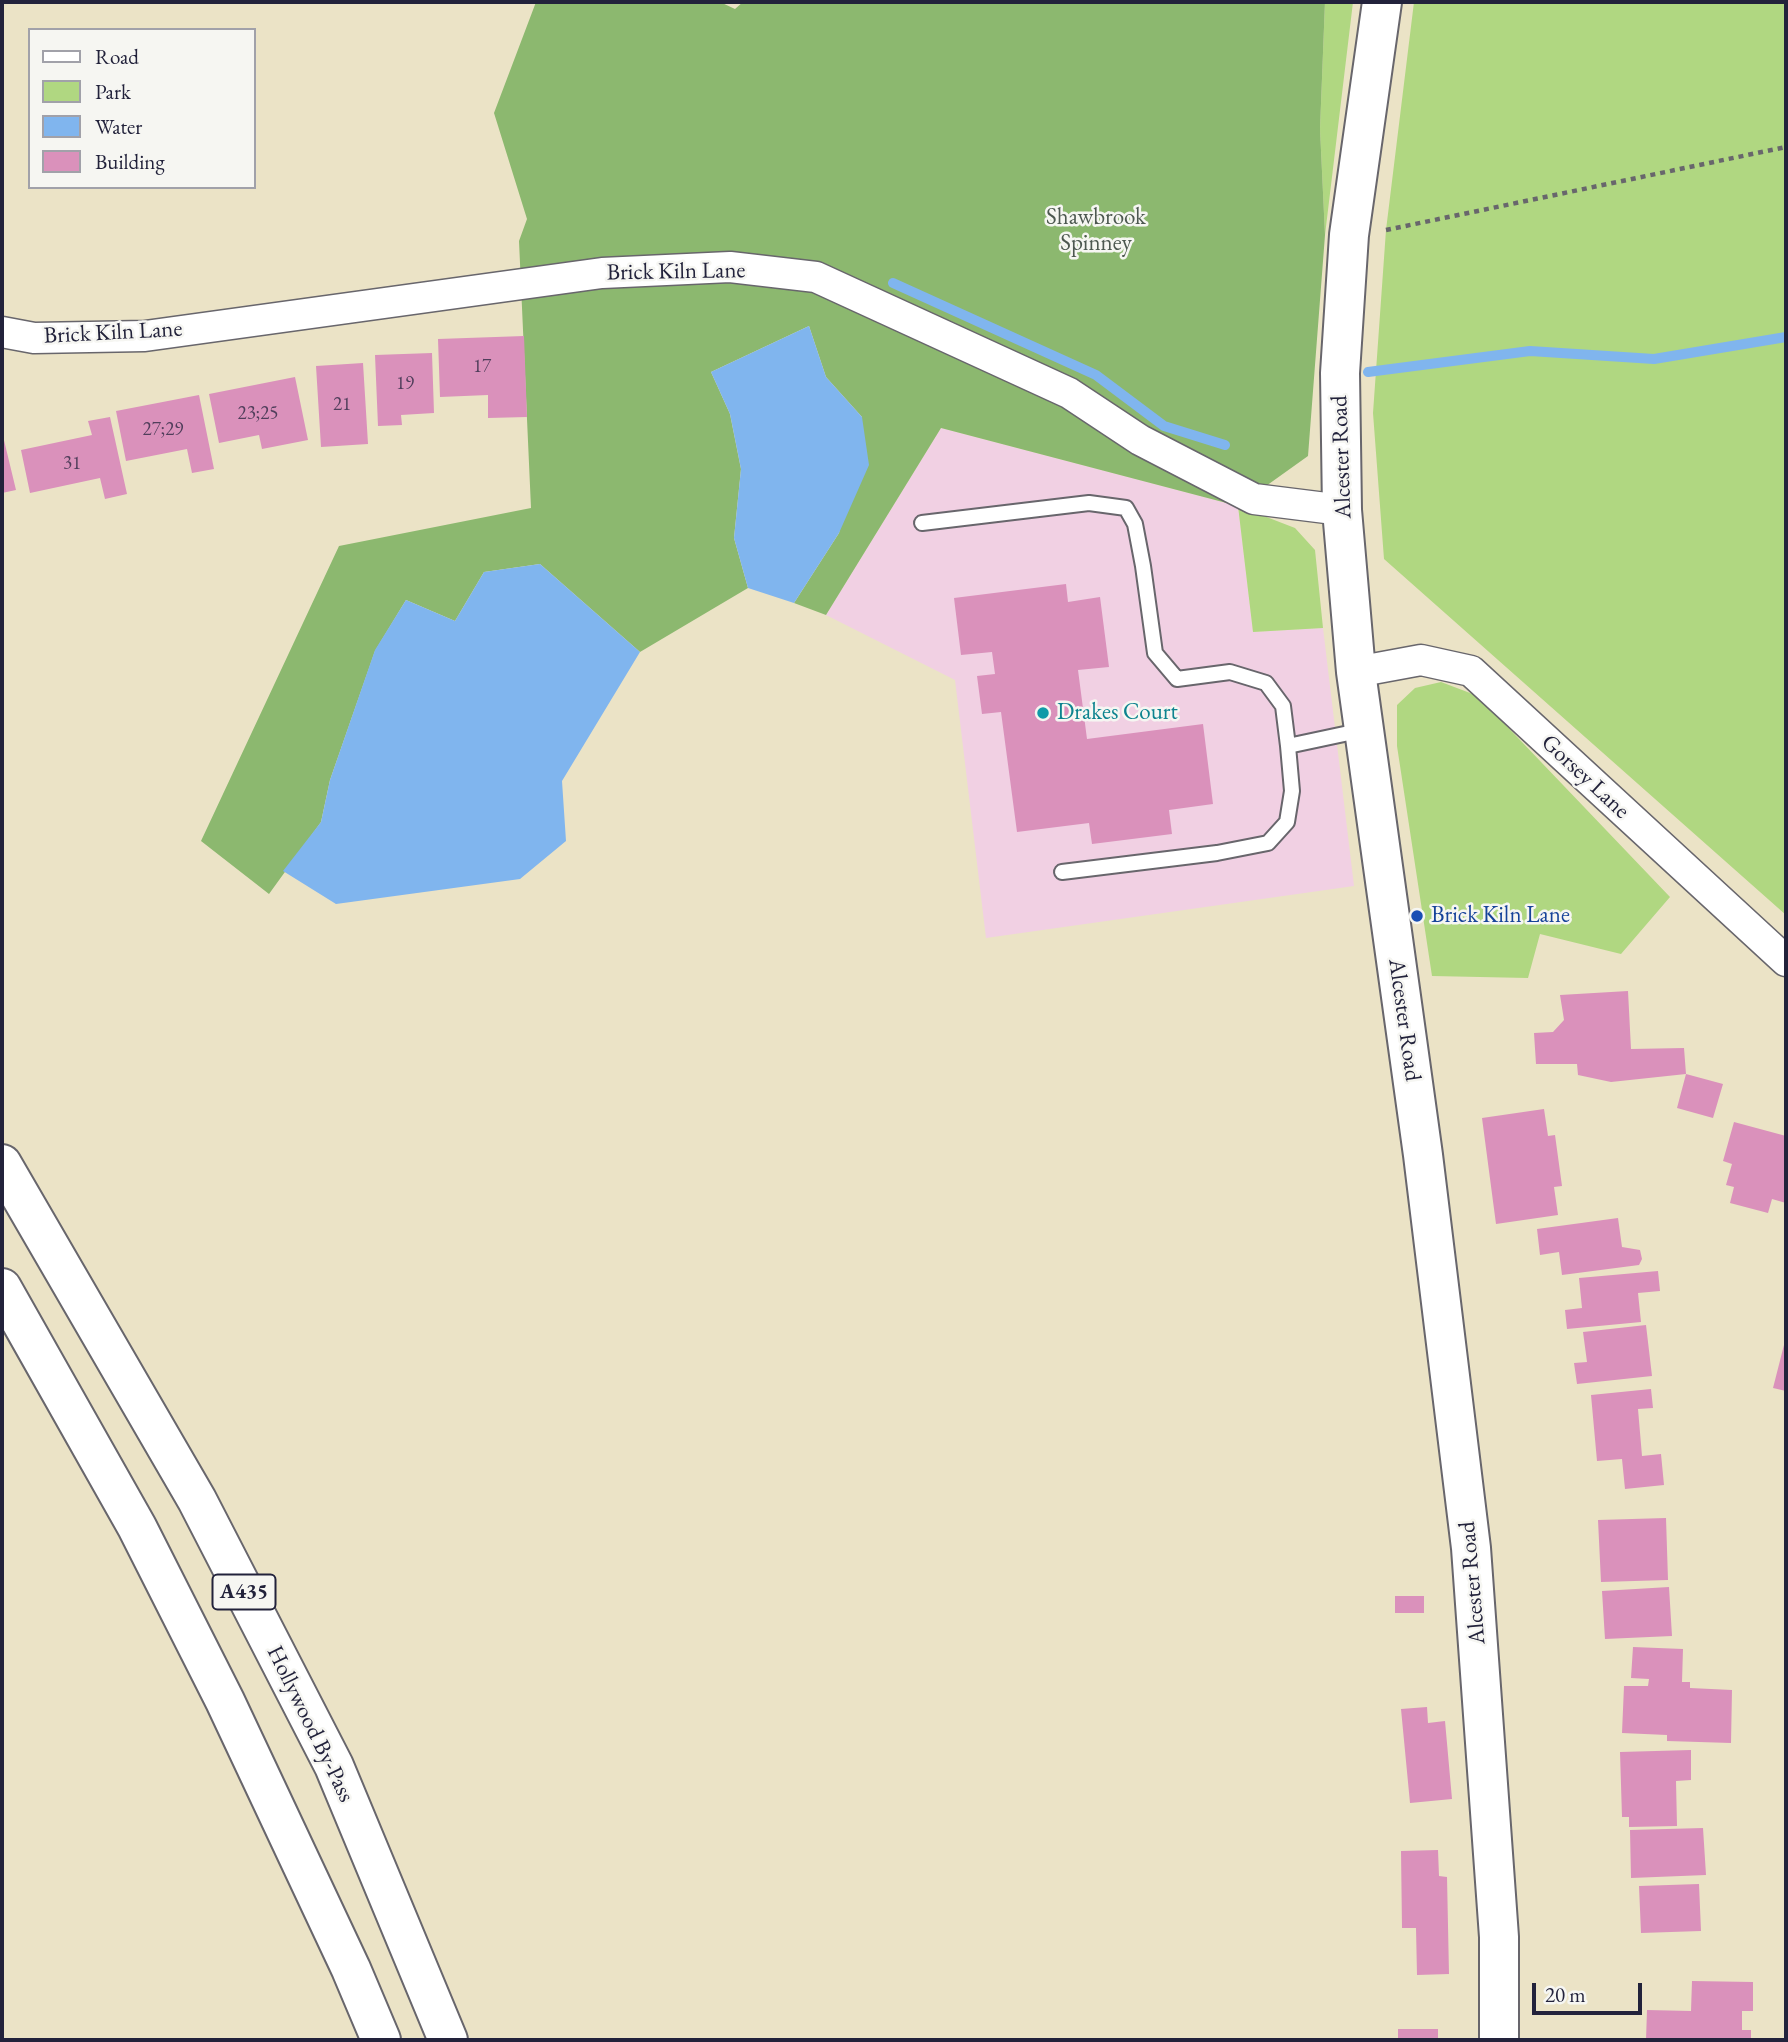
<!DOCTYPE html>
<style>
body{margin:0}
#map{position:relative;width:1788px;height:2042px;overflow:hidden;background:#ebe3c6;font-family:"EB Garamond",serif}
canvas{display:block}
.frame{position:absolute;inset:0;border:4px solid #22223b;pointer-events:none}
.legend{position:absolute;left:28px;top:28px;width:228px;height:161px;box-sizing:border-box;background:#f6f6f2;border:2px solid #a1a1a9;margin:0;padding:9px 12px;list-style:none;font-size:21px;color:#22223b}
.legend li{display:flex;align-items:center;gap:14px;height:35px}
.legend b{width:35px;border:2px solid #a1a1a9}
.scale{position:absolute;left:1532px;top:1983px;width:110px;height:32px;box-sizing:border-box;border:4px solid #22223b;border-top:0;padding-left:9px;font-size:21px;line-height:24px;white-space:nowrap;color:#22223b;-webkit-text-stroke:5px #f6f6f2;paint-order:stroke}
</style>
<div id="map">
<canvas width="1788" height="2042"></canvas>
<div class="frame"></div>
<ul class="legend">
<li><b style="height:9px;background:#fff"></b>Road</li>
<li><b style="height:19px;background:#b0d781"></b>Park</li>
<li><b style="height:19px;background:#80b5ee"></b>Water</li>
<li><b style="height:19px;background:#da91bb"></b>Building</li>
</ul>
<div class="scale">20 m</div>
</div>
<script>
const ctx = document.querySelector('canvas').getContext('2d');
ctx.lineJoin = 'round';
function paint(path, color) { ctx.fillStyle = color; ctx.fill(path, 'evenodd'); }
const toPath = rows => new Path2D(rows.map(r => 'M' + r).join(''));
function stroke(path, color, width, dash) { ctx.strokeStyle = color; ctx.lineWidth = width; ctx.lineCap = dash ? 'butt' : 'round'; ctx.setLineDash(dash || []); ctx.stroke(path); }
function drawText(font, color, halo, rows, align = 'center') {
  ctx.font = font + ' "EB Garamond",serif'; ctx.lineWidth = 5; ctx.setLineDash([]); ctx.textBaseline = 'middle'; ctx.strokeStyle = halo; ctx.fillStyle = color; for (const [text, x, y, turn = 0] of rows) {
    ctx.save(); ctx.translate(x, y); ctx.rotate((+turn || 0) * Math.PI / 180); ctx.textAlign = isNaN(turn) ? turn : align; if (halo) ctx.strokeText(text, 0, 0); ctx.fillText(text, 0, 0); ctx.restore();
  }
}
paint(toPath([
 [941,428,1238,506,1253,632,1323,628,1354,886,986,938,955,680,826,615]
]), '#f1d0e3');
paint(toPath([
 [1325,2,1353,2,1325,235,1320,129],
 [1414,2,1786,2,1786,915,1384,559,1373,413,1386,230],
 [1238,506,1295,528,1315,550,1323,628,1253,632],
 [1441,682,1478,696,1670,897,1621,954,1540,934,1528,978,1432,976,1397,746,1397,705,1415,688]
]), '#b0d781');
paint(toPath([
 [536,2,720,2,735,9,743,2,1325,2,1320,129,1325,235,1308,456,1238,506,941,428,826,615,794,603,839,533,862,417,826,377,809,326,711,372,730,414,741,469,734,538,748,588,640,652,540,564,484,572,455,621,406,600,375,651,330,780,321,822,269,894,201,841,339,546,531,508,519,241,527,219,494,113]
]), '#8cb86f');
paint(toPath([
 [809,326,826,377,862,417,869,465,839,533,794,603,748,588,734,538,741,469,730,414,711,372],
 [540,564,640,652,562,781,566,841,520,879,336,904,283,871,321,822,330,780,375,650,406,600,455,621,484,572]
]), '#80b5ee');
stroke(toPath([
 [893,283,1096,375,1164,426,1225,445],
 [1368,372,1530,351,1654,359,1786,337]
]), '#80b5ee', 10);
paint(toPath([
 [524,336,527,417,488,418,488,395,440,397,438,339],
 [432,353,434,413,401,415,402,425,378,426,375,355],
 [363,363,368,444,321,447,316,366],
 [295,377,308,440,262,449,259,435,219,443,209,394],
 [199,395,214,469,192,473,187,449,126,461,116,411],
 [110,417,127,494,105,499,100,478,30,493,21,450,92,435,88,421],
 [3,436,16,490,2,493,2,437],
 [1066,584,1068,602,1100,597,1109,667,1078,670,1087,739,1203,724,1213,804,1169,810,1172,834,1092,844,1089,823,1017,832,1001,712,982,714,977,676,995,674,992,652,961,655,954,598],
 [1628,991,1631,1049,1684,1048,1686,1074,1611,1082,1578,1075,1577,1064,1536,1064,1534,1033,1553,1032,1564,1020,1560,995],
 [1686,1074,1723,1084,1713,1118,1677,1108],
 [1544,1109,1548,1136,1555,1135,1562,1186,1554,1187,1558,1215,1496,1224,1482,1118],
 [1734,1122,1786,1136,1786,1203,1772,1199,1768,1213,1730,1203,1734,1187,1726,1185,1732,1164,1723,1161],
 [1618,1218,1622,1247,1640,1250,1642,1259,1639,1265,1562,1275,1559,1252,1540,1255,1537,1229],
 [1658,1271,1660,1291,1638,1293,1641,1322,1567,1329,1565,1310,1582,1308,1579,1278],
 [1646,1325,1652,1376,1577,1384,1574,1363,1587,1362,1583,1332],
 [1785,1341,1786,1341,1786,1391,1773,1388],
 [1651,1389,1653,1408,1638,1409,1642,1456,1661,1454,1664,1485,1625,1489,1622,1459,1597,1461,1591,1395],
 [1666,1518,1668,1580,1601,1582,1598,1520],
 [1669,1587,1672,1636,1605,1639,1602,1591],
 [1395,1596,1424,1596,1424,1613,1395,1613],
 [1633,1647,1683,1649,1682,1682,1690,1682,1690,1688,1732,1690,1731,1743,1667,1741,1667,1735,1622,1733,1624,1686,1648,1686,1649,1679,1631,1678],
 [1427,1707,1428,1723,1445,1721,1452,1799,1410,1803,1401,1709],
 [1691,1750,1691,1780,1676,1781,1677,1826,1629,1827,1629,1817,1622,1817,1620,1752],
 [1703,1828,1706,1875,1631,1878,1630,1830],
 [1438,1850,1439,1876,1447,1877,1449,1974,1417,1975,1416,1928,1402,1928,1401,1851],
 [1699,1884,1701,1931,1641,1933,1639,1886],
 [1692,1981,1753,1982,1753,2011,1742,2011,1742,2030,1751,2030,1751,2040,1646,2040,1647,2010,1691,2011],
 [1398,2029,1438,2029,1438,2040,1398,2040]
]), '#da91bb');
const lane = toPath([
 [922,523,1089,503,1126,508,1135,524,1143,566,1155,653,1177,679,1230,672,1266,683,1283,706,1288,746,1363,730],
 [1062,872,1217,853,1268,843,1287,822,1292,791,1288,746]
]);
const street = toPath([
 [2,332,34,338,145,336,602,273,730,267,816,277,1069,393,1140,440,1254,499,1342,510],
 [1356,672,1421,660,1471,671,1786,961]
]);
const secondary = toPath([
 [1382,2,1349,235,1340,373,1342,510,1356,672,1423,1155,1471,1548,1499,1937,1499,2040]
]);
const highway = toPath([
 [2,1164,197,1500,334,1766,448,2040],
 [2,1288,137,1527,225,1701,351,1969,381,2040]
]);
stroke(lane, '#68666c', 18);
stroke(street, '#68666c', 33);
stroke(secondary, '#68666c', 42);
stroke(highway, '#68666c', 42);
stroke(toPath([
 [1386,230,1786,147]
]), '#68666c', 4.5, [5, 5]);
stroke(lane, '#fff', 14);
stroke(street, '#fff', 30);
stroke(secondary, '#fff', 38);
stroke(highway, '#fff', 38);
for (const [x, y, r, color] of [
 [1043,713,7,"#0f9aa8"],
 [1417,916,7,"#1a4fb4"]
]) { const dot = new Path2D(); dot.arc(x, y, r, 0, 2 * Math.PI); ctx.fillStyle = color; ctx.fill(dot); stroke(dot, '#f6f6f2', 2.5); }
drawText('19px', '#503e5b', null, [
 ["17",482,367],
 ["19",405,384],
 ["21",342,405],
 ["23;25",258,414],
 ["27;29",163,430],
 ["31",72,464]
]);
for (const [x, y, w] of [
 [244,1592,63]
]) { const box = new Path2D(); box.roundRect(x - w / 2, y - 17.5, w, 35, 5); ctx.fillStyle = '#f6f6f2'; ctx.fill(box); stroke(box, '#22223b', 2); }
drawText('bold 21px', '#22223b', null, [
 ["A435",244,1592]
]);
drawText('23px', '#4d5850', '#f6f6f2', [
 ["Shawbrook",1096,218],
 ["Spinney",1096,244]
]);
drawText('23px', '#22223b', '#f6f6f2', [
 ["Brick Kiln Lane",676,272,-1],
 ["Brick Kiln Lane",113,333,-3],
 ["Alcester Road",1342,457,-92],
 ["Gorsey Lane",1585,777,43],
 ["Alcester Road",1404,1020,82],
 ["Alcester Road",1473,1583,-95],
 ["Hollywood By-Pass",310,1724,64]
]);
drawText('23px', '#0d838f', '#f6f6f2', [
 ["Drakes Court",1057,713]
], 'left');
drawText('23px', '#164399', '#f6f6f2', [
 ["Brick Kiln Lane",1431,916]
], 'left');
</script>
